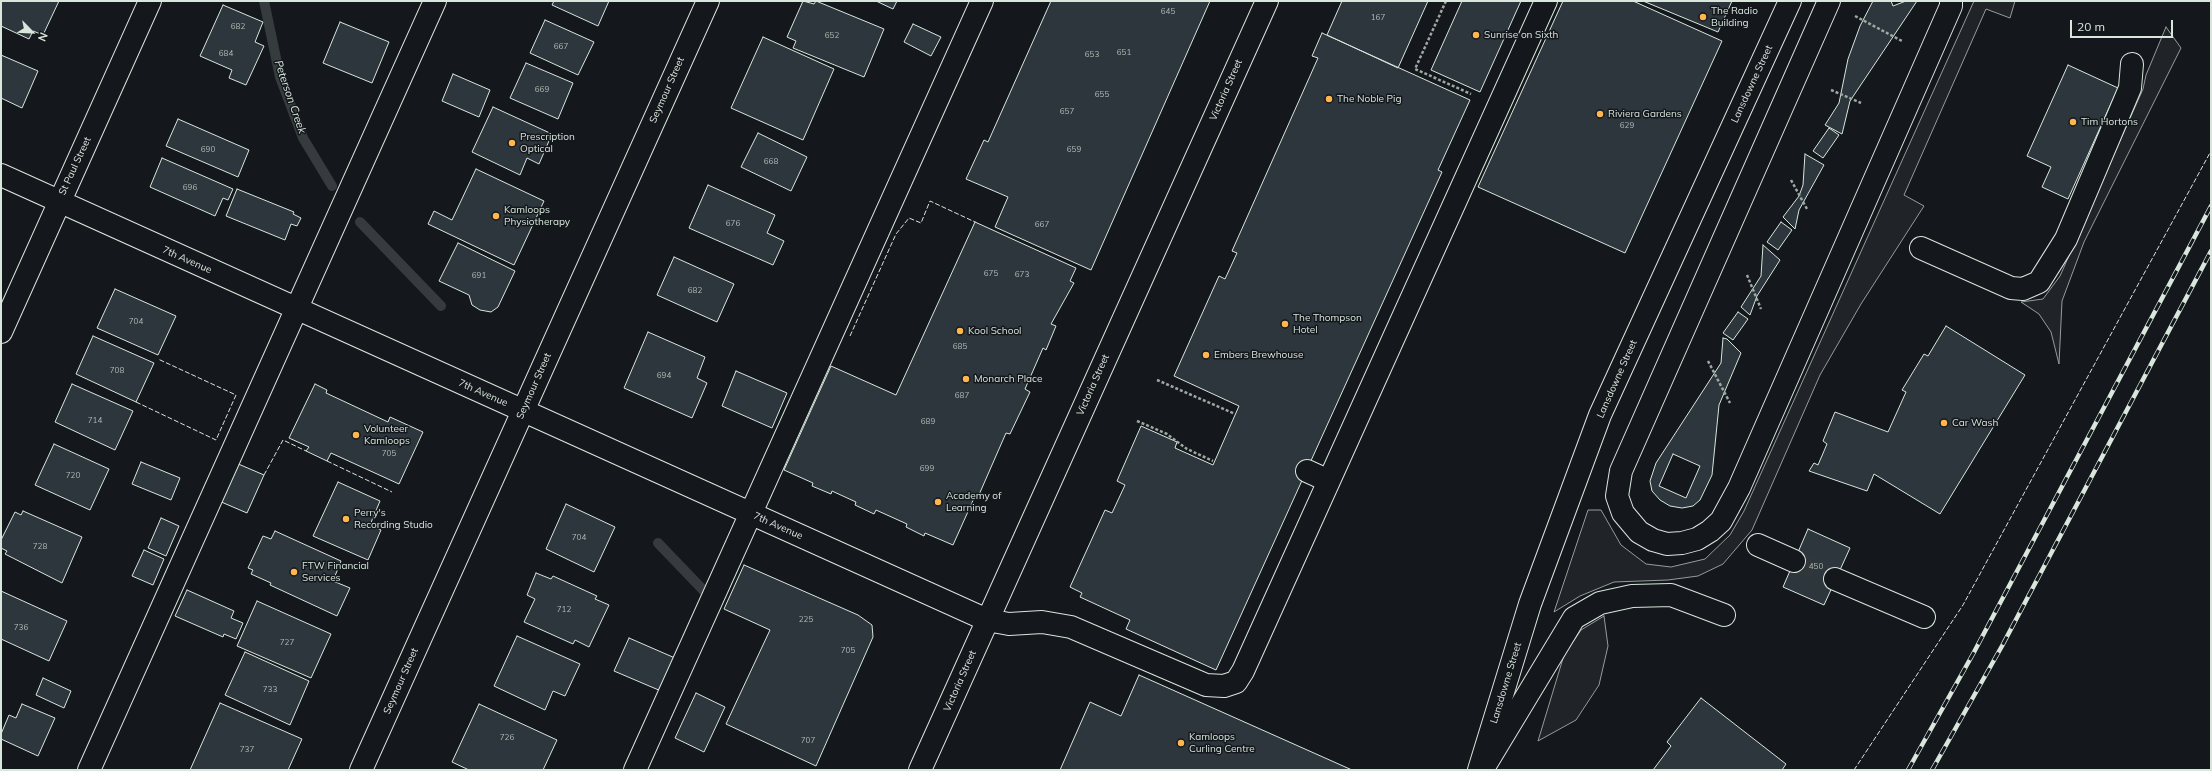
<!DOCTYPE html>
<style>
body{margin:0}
#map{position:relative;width:2212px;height:771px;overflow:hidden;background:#14181c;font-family:Mulish,sans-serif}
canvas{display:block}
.frame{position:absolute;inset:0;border:2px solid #d8e6dc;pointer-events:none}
.north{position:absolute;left:12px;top:12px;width:40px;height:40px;-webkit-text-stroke:3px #14181c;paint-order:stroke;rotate:114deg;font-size:11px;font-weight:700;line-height:16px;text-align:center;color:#d8e6dc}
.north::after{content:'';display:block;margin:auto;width:14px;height:18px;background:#d8e6dc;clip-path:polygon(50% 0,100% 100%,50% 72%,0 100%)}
.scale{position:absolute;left:2070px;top:20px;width:103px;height:18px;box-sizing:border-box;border:2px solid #d8e6dc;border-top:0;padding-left:5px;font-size:12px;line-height:14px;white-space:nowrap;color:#d8e6dc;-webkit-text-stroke:3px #14181c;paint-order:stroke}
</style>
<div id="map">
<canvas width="2212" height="771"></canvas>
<div class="frame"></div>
<div class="north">N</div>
<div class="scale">20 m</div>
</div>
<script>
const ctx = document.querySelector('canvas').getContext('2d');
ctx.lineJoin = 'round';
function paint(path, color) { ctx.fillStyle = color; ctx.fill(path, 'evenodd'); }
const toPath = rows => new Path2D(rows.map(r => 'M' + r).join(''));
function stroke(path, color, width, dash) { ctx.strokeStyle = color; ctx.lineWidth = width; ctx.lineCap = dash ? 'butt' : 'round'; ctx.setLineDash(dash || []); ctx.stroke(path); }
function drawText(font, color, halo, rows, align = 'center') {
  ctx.font = font + ' Mulish,sans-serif'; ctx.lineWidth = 3; ctx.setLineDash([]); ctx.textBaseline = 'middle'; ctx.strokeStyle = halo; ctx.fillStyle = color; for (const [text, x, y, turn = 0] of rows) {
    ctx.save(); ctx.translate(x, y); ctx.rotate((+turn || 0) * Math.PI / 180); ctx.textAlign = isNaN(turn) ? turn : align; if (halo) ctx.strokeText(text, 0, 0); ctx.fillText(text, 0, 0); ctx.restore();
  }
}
const green = toPath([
 [1974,1,2015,1,2010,18,1986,9,1904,195,1924,206,1861,304,1820,375,1752,530,1723,564,1698,576,1668,580,1614,582,1580,596,1554,612,1588,510,1601,510,1621,545,1646,564,1671,567,1705,559,1730,535,1744,511,1974,1],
 [2166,27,2181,48,2084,242,2062,301,2059,364,2051,332,2039,314,2021,302,2043,299,2060,276,2143,89,2146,75,2166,27],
 [1604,616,1608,646,1599,685,1576,720,1538,741,1564,655,1581,630,1604,616]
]);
paint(green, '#202428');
stroke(green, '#939e99', 1);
stroke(toPath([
 [264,1,280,77,303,138,332,186],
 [360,222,441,306],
 [658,543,706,593]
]), '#363b3e', 10);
const building = toPath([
 [1,1,59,1,43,35,33,31,29,39,1,26,1,1],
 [554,1,609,1,598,26,552,5,554,1],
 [803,1,814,4,816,1,884,29,864,77,793,48,796,41,787,37,803,1],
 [876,1,897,1,893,9,876,1],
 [1051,1,1210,1,1091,270,995,227,1008,197,966,179,984,140,988,142,1051,1],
 [1342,1,1428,1,1398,68,1327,35,1342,1],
 [1462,1,1521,1,1480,92,1431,70,1462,1],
 [1563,1,1633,1,1722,41,1625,253,1478,187,1563,1],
 [1643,1,1732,1,1718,32,1643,1],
 [1873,1,1891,1,1893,6,1906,1,1917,1,1850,101,1842,134,1825,125,1839,103,1848,59,1860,26,1873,1],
 [223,5,263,22,255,42,264,46,246,85,229,78,232,70,200,56,223,5],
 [545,20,594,42,578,75,530,53,545,20],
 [340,22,389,42,372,83,323,63,340,22],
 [913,24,941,37,931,56,904,42,913,24],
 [1322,33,1470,100,1438,170,1442,172,1216,670,1126,629,1130,620,1080,597,1082,593,1070,587,1105,510,1112,513,1125,485,1117,481,1141,426,1177,442,1175,448,1213,465,1239,406,1174,376,1219,276,1225,279,1237,253,1232,251,1318,58,1312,56,1322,33],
 [763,37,834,69,803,140,731,108,763,37],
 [1,55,38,71,22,108,1,98,1,55],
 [526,63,573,83,558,119,510,98,526,63],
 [2068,65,2118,88,2068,199,2042,187,2051,167,2027,156,2068,65],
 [453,74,490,90,479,117,442,101,453,74],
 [493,107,552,134,539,164,527,158,520,175,472,152,493,107],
 [178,119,249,150,238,177,166,146,178,119],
 [1829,128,1839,135,1823,158,1813,151,1829,128],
 [758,133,807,157,791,191,741,167,758,133],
 [1805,154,1824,165,1799,210,1795,229,1783,217,1799,196,1803,185,1805,154],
 [162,158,233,189,228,200,223,198,215,216,150,187,162,158],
 [476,169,544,201,514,265,428,224,434,211,452,220,476,169],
 [708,185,775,215,767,233,784,241,773,265,689,228,708,185],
 [237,189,294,212,293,214,301,218,297,226,291,224,285,240,226,216,237,189],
 [975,222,1076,268,1070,281,1074,283,1051,324,1056,326,1046,350,1043,348,1025,389,1030,392,1010,434,1006,433,978,497,975,496,953,545,925,533,924,536,906,527,907,524,876,510,874,514,855,505,856,502,832,491,831,494,812,486,813,483,784,470,831,366,896,395,975,222],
 [1781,222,1792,230,1778,250,1767,242,1781,222],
 [458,243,515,271,498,307,491,312,480,310,472,305,469,295,439,281,458,243],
 [1763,245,1780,260,1757,296,1750,315,1741,307,1761,276,1763,245],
 [674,257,734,284,717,322,657,295,674,257],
 [115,289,176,316,158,355,97,328,115,289],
 [1738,312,1748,319,1733,340,1723,333,1738,312],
 [1946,326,2025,375,1940,514,1874,474,1867,491,1809,471,1814,463,1818,465,1827,444,1823,441,1835,412,1888,432,1906,392,1902,390,1924,354,1928,356,1946,326],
 [648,332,705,357,697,378,707,383,692,418,624,388,648,332],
 [93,336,154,363,136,402,76,374,93,336],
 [1723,338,1727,339,1741,353,1719,405,1712,475,1700,500,1693,506,1682,508,1670,506,1660,500,1652,491,1650,481,1656,463,1721,363,1723,338],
 [736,371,787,393,772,428,722,406,736,371],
 [72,384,133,411,115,450,55,422,72,384],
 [315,384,327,390,326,393,388,422,390,417,423,432,399,484,331,453,327,461,306,451,309,447,289,438,315,384],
 [54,444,109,469,90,510,35,485,54,444],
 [1673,454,1700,466,1686,498,1659,486,1673,454],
 [141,462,180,478,171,500,132,484,141,462],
 [236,463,264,475,247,513,219,501,236,463],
 [338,482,380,501,370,525,381,530,368,560,313,536,338,482],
 [566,504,615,527,594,572,546,549,566,504],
 [23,511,82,537,62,583,5,554,7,551,1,548,1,540,15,512,21,515,23,511],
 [161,518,179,526,166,556,148,548,161,518],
 [1808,529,1850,548,1824,605,1783,587,1808,529],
 [275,531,341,561,333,581,350,588,337,616,270,585,271,583,251,574,253,570,248,568,263,536,271,539,275,531],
 [144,550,164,559,153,585,132,576,144,550],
 [744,565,858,615,872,625,873,637,816,766,726,724,770,630,724,609,744,565],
 [536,573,551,579,553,576,597,596,595,599,609,605,589,647,575,640,573,644,524,622,535,599,527,595,536,573],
 [187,590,234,611,231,618,243,623,236,639,224,634,223,637,175,616,187,590],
 [1,591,67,621,49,661,1,639,1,591],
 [257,601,331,634,311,678,237,646,257,601],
 [517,636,580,664,565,696,553,691,545,710,494,686,517,636],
 [629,638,675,658,661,691,614,671,629,638],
 [245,652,309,681,290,725,225,695,245,652],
 [1139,675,1352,770,1060,770,1090,702,1121,716,1139,675],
 [43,678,71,691,64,708,36,695,43,678],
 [696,693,725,707,704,752,675,738,696,693],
 [1701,698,1786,764,1782,770,1653,770,1671,746,1667,742,1701,698],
 [220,703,302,739,288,770,190,770,220,703],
 [22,704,55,718,38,756,1,739,1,734,9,715,16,718,22,704],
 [479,704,557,740,543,770,469,770,452,762,479,704]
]);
paint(building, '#2c363c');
stroke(building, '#d8e6dc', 1);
stroke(toPath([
 [1794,561,1835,579]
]), '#313739', 22, [22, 11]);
const minor = toPath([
 [1829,1,1621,471,1617,496,1623,513,1639,532,1653,540,1667,544,1682,543,1697,539,1710,531,1721,521,1739,488,1951,6,1951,1],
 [1,175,987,620,1009,624,1042,622,1071,627,1206,685,1224,686,1236,682,1243,671,1546,1],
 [1921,248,2011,288,2023,289,2039,282,2066,239,2130,88,2132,64],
 [1,332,150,1],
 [1307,471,1329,481],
 [1758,545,1794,561],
 [1835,579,1924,617],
 [1484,767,1574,618,1600,603,1632,596,1671,595,1724,615],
 [89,770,435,1],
 [635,770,982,1],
 [920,770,1267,1]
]);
const major = toPath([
 [361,770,708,1],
 [1479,770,1530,604,1600,415,1790,1]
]);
stroke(minor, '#d8e6dc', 24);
stroke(major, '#d8e6dc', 24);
stroke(toPath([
 [1446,1,1415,69,1471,94],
 [1855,16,1902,41],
 [1831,90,1861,103],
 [1791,180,1807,209],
 [1747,275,1761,309],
 [1708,361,1730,403],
 [1157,380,1235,414],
 [1137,421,1167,434,1187,449,1213,461]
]), '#9da8a2', 2.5, [3, 2]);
stroke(minor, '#14181c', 22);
stroke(major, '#14181c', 22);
const rail = toPath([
 [1908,770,1973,654,2211,206],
 [1932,770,2002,646,2211,251]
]);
stroke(rail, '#d8e6dc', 4.5);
stroke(rail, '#14181c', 3, [9]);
stroke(toPath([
 [850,336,896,234,909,218,921,223,930,201,975,222],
 [136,402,216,440,236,395,158,359],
 [327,461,392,492],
 [264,475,283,440,306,451],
 [1854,770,1963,605,2211,151]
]), '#d8e6dc', 1, [5, 2]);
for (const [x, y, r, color] of [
 [1703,17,4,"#ffb74d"],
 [1476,35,4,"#ffb74d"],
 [1329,99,4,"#ffb74d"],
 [1600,114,4,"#ffb74d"],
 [2073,122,4,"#ffb74d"],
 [512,143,4,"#ffb74d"],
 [496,216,4,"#ffb74d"],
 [1285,324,4,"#ffb74d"],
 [960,331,4,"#ffb74d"],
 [1206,355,4,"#ffb74d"],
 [966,379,4,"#ffb74d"],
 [1944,423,4,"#ffb74d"],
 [356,435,4,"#ffb74d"],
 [938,502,4,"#ffb74d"],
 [346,519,4,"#ffb74d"],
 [294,572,4,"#ffb74d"],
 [1181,743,4,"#ffb74d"]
]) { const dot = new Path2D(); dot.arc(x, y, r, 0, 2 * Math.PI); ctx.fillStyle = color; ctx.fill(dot); stroke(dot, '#14181c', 1.5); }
drawText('8px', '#adbab4', null, [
 ["645",1168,12],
 ["167",1378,18],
 ["682",238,27],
 ["652",832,36],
 ["667",561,47],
 ["651",1124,53],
 ["684",226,54],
 ["653",1092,55],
 ["669",542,90],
 ["655",1102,95],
 ["657",1067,112],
 ["629",1627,126],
 ["690",208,150],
 ["659",1074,150],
 ["668",771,162],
 ["696",190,188],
 ["676",733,224],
 ["667",1042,225],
 ["675",991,274],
 ["673",1022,275],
 ["691",479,276],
 ["682",695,291],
 ["704",136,322],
 ["685",960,347],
 ["708",117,371],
 ["694",664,376],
 ["687",962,396],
 ["714",95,421],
 ["689",928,422],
 ["705",389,454],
 ["699",927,469],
 ["720",73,476],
 ["704",579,538],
 ["728",40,547],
 ["450",1816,567],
 ["712",564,610],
 ["225",806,620],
 ["736",21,628],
 ["727",287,643],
 ["705",848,651],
 ["733",270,690],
 ["726",507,738],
 ["707",808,741],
 ["737",247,750]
]);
drawText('10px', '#d8e6dc', '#14181c', [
 ["The Radio",1711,11],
 ["Building",1711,23],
 ["Sunrise on Sixth",1484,35],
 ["The Noble Pig",1337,99],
 ["Riviera Gardens",1608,114],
 ["Tim Hortons",2081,122],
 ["Prescription",520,137],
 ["Optical",520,149],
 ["Kamloops",504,210],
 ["Physiotherapy",504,222],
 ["The Thompson",1293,318],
 ["Hotel",1293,330],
 ["Kool School",968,331],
 ["Embers Brewhouse",1214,355],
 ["Monarch Place",974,379],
 ["Car Wash",1952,423],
 ["Volunteer",364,429],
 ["Kamloops",364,441],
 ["Academy of",946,496],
 ["Learning",946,508],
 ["Perry's",354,513],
 ["Recording Studio",354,525],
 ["FTW Financial",302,566],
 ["Services",302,578],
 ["Kamloops",1189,737],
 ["Curling Centre",1189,749]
], 'left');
drawText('10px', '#d8e6dc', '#14181c', [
 ["Lansdowne Street",1752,84,-65],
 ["Seymour Street",667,90,-66],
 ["Victoria Street",1226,90,-66],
 ["St Paul Street",75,166,-65],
 ["7th Avenue",187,260,24],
 ["Lansdowne Street",1617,379,-66],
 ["Victoria Street",1093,385,-66],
 ["Seymour Street",534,386,-66],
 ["7th Avenue",483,393,24],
 ["7th Avenue",778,526,24],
 ["Seymour Street",401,681,-66],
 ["Victoria Street",960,681,-66],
 ["Lansdowne Street",1506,683,-73]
]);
drawText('italic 11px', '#d8e6dc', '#14181c', [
 ["Peterson Creek",290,97,71]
]);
</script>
